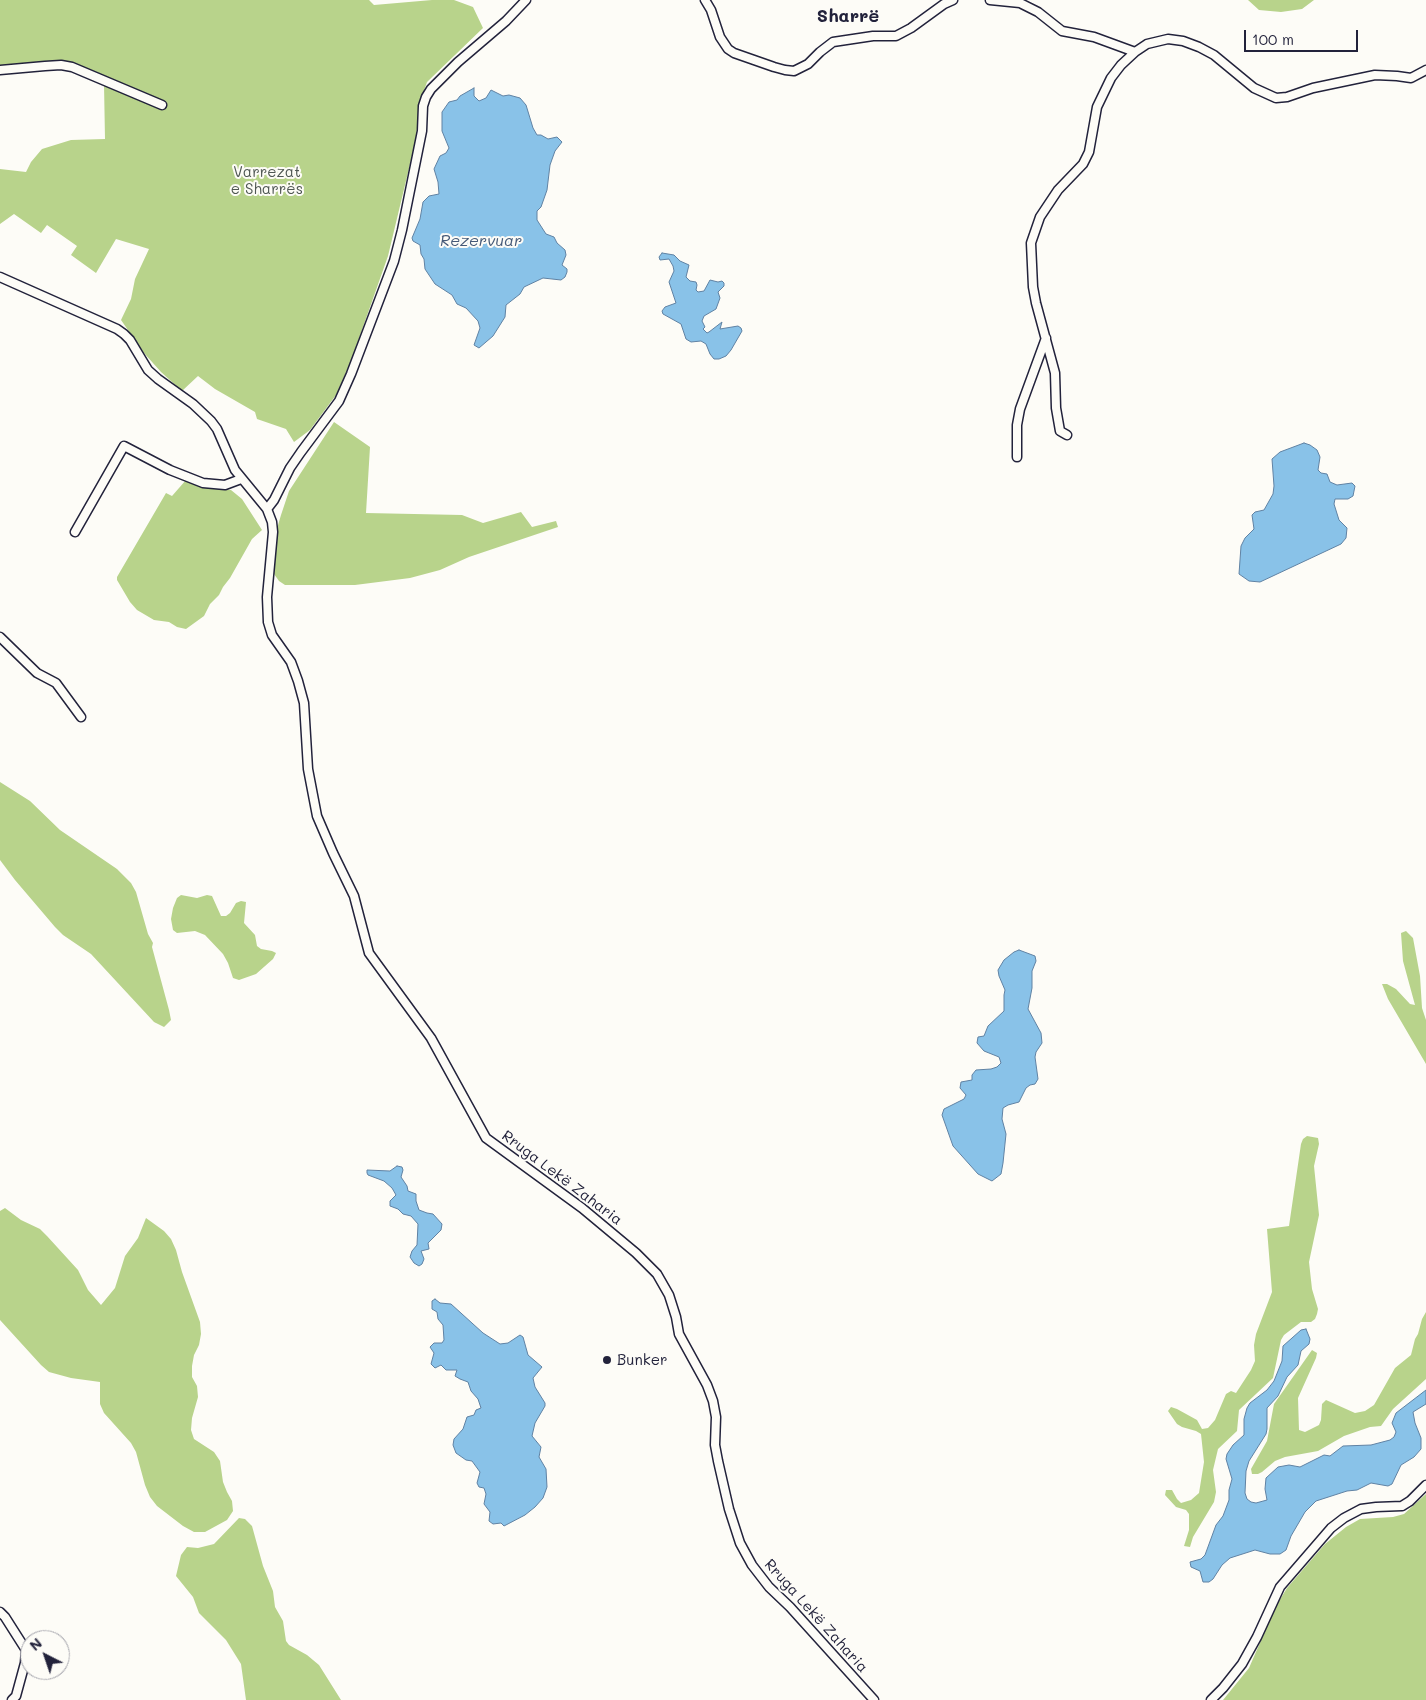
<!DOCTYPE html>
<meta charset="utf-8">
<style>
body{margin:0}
#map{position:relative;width:1426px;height:1700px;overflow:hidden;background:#fdfcf7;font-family:Mali,sans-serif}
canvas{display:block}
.north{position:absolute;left:20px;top:1630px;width:50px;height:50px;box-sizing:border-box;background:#fdfcf7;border:1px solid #a5a5ac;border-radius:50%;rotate:319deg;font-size:14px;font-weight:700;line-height:20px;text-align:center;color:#22223b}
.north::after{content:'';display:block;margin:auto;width:18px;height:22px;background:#22223b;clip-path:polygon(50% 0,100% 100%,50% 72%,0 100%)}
.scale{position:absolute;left:1244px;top:30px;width:114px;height:22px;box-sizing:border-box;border:2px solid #22223b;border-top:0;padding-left:6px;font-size:15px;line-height:18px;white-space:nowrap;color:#22223b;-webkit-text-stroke:4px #fdfcf7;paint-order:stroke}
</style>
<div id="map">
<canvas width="1426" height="1700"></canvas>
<div class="north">N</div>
<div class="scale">100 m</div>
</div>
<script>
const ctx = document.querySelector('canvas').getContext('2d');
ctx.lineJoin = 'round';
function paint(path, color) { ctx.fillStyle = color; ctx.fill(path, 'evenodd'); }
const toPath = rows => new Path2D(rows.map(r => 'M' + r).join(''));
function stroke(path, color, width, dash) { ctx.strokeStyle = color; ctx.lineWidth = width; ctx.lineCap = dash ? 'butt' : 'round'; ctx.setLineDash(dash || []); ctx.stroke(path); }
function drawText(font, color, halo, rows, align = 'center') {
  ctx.font = font + ' Mali,sans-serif'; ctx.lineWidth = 4; ctx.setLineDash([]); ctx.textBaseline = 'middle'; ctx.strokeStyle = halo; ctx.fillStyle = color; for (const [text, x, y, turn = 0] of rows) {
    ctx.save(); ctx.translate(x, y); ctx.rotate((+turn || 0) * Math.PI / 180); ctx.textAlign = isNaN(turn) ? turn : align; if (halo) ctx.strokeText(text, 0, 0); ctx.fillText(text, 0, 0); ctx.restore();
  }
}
paint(toPath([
 [0,0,369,0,374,5,432,0,454,0,473,7,483,28,427,82,419,105,416,139,388,256,351,361,336,395,310,430,294,442,286,429,257,419,255,412,215,389,198,376,182,391,161,372,144,353,121,320,131,299,135,279,149,249,116,239,96,273,71,255,77,246,47,225,41,233,14,214,0,224,0,169,26,172,31,162,42,149,71,140,105,139,104,84,156,99,69,61,0,66],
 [1248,0,1314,0,1302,9,1281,12,1259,10],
 [334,422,370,447,366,513,462,515,483,523,521,512,532,527,556,521,558,527,469,557,440,570,410,578,355,585,285,585,279,581,274,574,276,532,281,515,289,491],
 [186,480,207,487,231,490,242,499,262,530,252,539,230,578,223,587,219,595,210,604,204,616,186,629,177,627,169,622,154,620,137,610,130,602,117,580,117,577,166,493,172,496],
 [0,782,30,801,60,830,117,869,131,883,136,892,148,934,153,943,152,947,169,1010,171,1020,164,1027,154,1022,91,954,63,935,55,927,15,880,0,860],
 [181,895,197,898,207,895,212,896,221,916,226,916,230,913,236,903,241,901,246,902,244,923,255,935,257,946,261,949,272,951,276,953,273,959,256,974,239,980,233,978,228,963,223,954,205,935,195,931,177,933,173,930,171,919,173,908,177,898],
 [1406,931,1413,938,1420,976,1422,1008,1426,1020,1426,1064,1388,999,1382,984,1387,984,1396,989,1410,1004,1415,1005,1403,961,1401,933],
 [1307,1136,1318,1138,1319,1144,1314,1166,1319,1215,1309,1262,1312,1289,1318,1309,1317,1314,1315,1319,1311,1322,1301,1322,1284,1335,1281,1340,1273,1378,1239,1410,1237,1431,1218,1449,1213,1470,1216,1492,1214,1502,1193,1537,1190,1547,1184,1546,1189,1530,1189,1514,1186,1510,1176,1507,1165,1495,1166,1490,1172,1490,1177,1499,1181,1503,1191,1500,1199,1493,1204,1462,1201,1434,1196,1431,1182,1427,1177,1424,1168,1411,1171,1407,1177,1409,1197,1420,1202,1429,1208,1428,1215,1420,1226,1394,1231,1391,1236,1393,1251,1370,1255,1361,1254,1345,1256,1334,1272,1292,1267,1229,1289,1226,1301,1144,1303,1139],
 [5,1208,21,1220,40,1229,47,1236,78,1270,88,1290,101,1305,115,1288,125,1256,138,1238,146,1218,164,1231,171,1239,176,1250,182,1272,200,1322,201,1334,199,1345,194,1355,192,1366,192,1377,197,1386,198,1397,192,1418,191,1430,194,1439,214,1452,220,1461,223,1482,227,1492,232,1501,233,1511,227,1520,205,1532,194,1532,183,1526,157,1506,150,1497,145,1485,136,1452,131,1443,104,1413,100,1404,100,1382,71,1378,49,1372,41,1365,0,1320,0,1211],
 [1426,1312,1426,1379,1393,1409,1381,1426,1370,1427,1344,1436,1318,1451,1285,1457,1275,1461,1262,1472,1258,1474,1252,1474,1251,1469,1267,1441,1274,1404,1312,1350,1317,1353,1316,1358,1298,1398,1299,1430,1305,1432,1319,1425,1321,1420,1322,1404,1326,1400,1355,1413,1365,1411,1374,1405,1395,1368,1411,1355,1415,1339,1418,1334,1422,1319],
 [1426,1494,1426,1700,1223,1700,1249,1668,1276,1606,1287,1588,1325,1544,1346,1527,1360,1519,1393,1517,1404,1514],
 [239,1518,245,1519,252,1526,263,1566,273,1591,275,1607,283,1621,286,1641,289,1645,307,1655,319,1665,341,1700,246,1700,241,1664,226,1640,199,1613,193,1597,176,1576,181,1555,187,1547,198,1548,214,1544]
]), '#b8d38b');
const water = toPath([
 [474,88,474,96,479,101,486,98,491,90,503,96,509,95,520,98,526,105,533,128,537,135,541,135,548,139,557,137,562,142,555,151,550,165,547,190,541,207,537,211,537,220,546,234,554,237,557,243,565,250,566,255,562,265,567,269,567,272,565,277,561,280,543,278,524,287,520,294,506,305,505,317,493,336,479,348,474,345,480,328,478,321,466,308,457,304,452,295,435,284,425,269,424,259,421,254,420,245,413,241,412,238,420,219,423,202,429,196,439,194,438,182,434,169,440,156,446,153,449,148,442,131,442,112,449,102,457,100,460,96,474,88],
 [662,253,674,255,680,261,689,265,686,277,690,281,696,282,697,285,696,290,698,292,704,291,710,280,718,282,722,281,724,283,724,286,718,292,720,298,716,309,704,316,702,321,705,327,703,329,707,333,709,332,722,322,720,329,738,326,741,328,742,331,731,350,726,356,719,359,714,359,710,354,706,344,701,341,691,342,686,339,681,324,663,314,662,311,665,307,676,303,669,282,674,271,673,266,669,259,660,260,659,257,662,253],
 [1304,443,1310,445,1317,450,1320,457,1318,470,1321,473,1327,474,1330,482,1337,485,1352,483,1355,486,1353,496,1348,499,1335,499,1334,504,1339,520,1347,528,1346,538,1341,544,1260,582,1249,581,1239,574,1241,546,1245,538,1254,529,1252,515,1255,512,1264,510,1273,494,1274,486,1272,459,1280,452,1304,443],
 [1019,950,1035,956,1036,961,1032,971,1032,988,1028,1009,1041,1033,1042,1043,1036,1052,1035,1057,1038,1079,1035,1084,1030,1085,1026,1088,1019,1102,1008,1105,1003,1108,1002,1119,1006,1134,1003,1163,1001,1174,992,1181,978,1174,953,1146,942,1115,944,1109,964,1099,966,1095,960,1088,961,1082,972,1080,972,1075,976,1070,991,1069,997,1067,1001,1063,999,1057,984,1051,977,1043,978,1037,984,1036,988,1026,1004,1011,1004,995,1005,990,999,976,998,970,1004,960,1014,952,1019,950],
 [397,1166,402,1167,403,1170,401,1177,407,1186,408,1191,416,1194,416,1201,419,1210,427,1213,433,1214,442,1224,441,1230,428,1243,429,1249,421,1251,424,1259,422,1264,419,1266,414,1263,410,1257,412,1251,417,1245,418,1224,411,1216,403,1214,398,1209,390,1206,390,1201,396,1195,392,1188,384,1181,368,1175,367,1173,367,1170,390,1171,397,1166],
 [435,1299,440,1303,451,1304,483,1333,500,1344,508,1343,520,1335,523,1337,528,1355,542,1367,533,1378,535,1387,545,1403,545,1406,535,1423,532,1436,541,1447,539,1457,546,1469,547,1487,543,1498,535,1507,525,1515,504,1526,501,1523,493,1524,489,1521,490,1512,484,1504,486,1494,484,1488,479,1487,477,1483,480,1472,472,1461,466,1460,456,1453,453,1445,454,1439,463,1429,467,1417,474,1415,476,1410,481,1408,478,1399,471,1391,468,1382,460,1379,455,1376,457,1370,446,1370,441,1365,435,1368,431,1364,434,1353,430,1347,434,1343,442,1343,444,1340,443,1325,438,1319,437,1312,432,1309,432,1301,435,1299],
 [1306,1329,1310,1339,1309,1344,1301,1351,1298,1365,1287,1377,1278,1396,1267,1408,1267,1429,1266,1434,1249,1461,1246,1471,1245,1493,1247,1499,1251,1502,1256,1503,1267,1500,1265,1489,1266,1478,1278,1467,1289,1465,1300,1467,1324,1455,1330,1456,1343,1446,1371,1445,1390,1440,1394,1437,1396,1432,1392,1423,1396,1413,1426,1390,1426,1404,1413,1412,1415,1423,1421,1438,1421,1449,1414,1457,1401,1465,1392,1484,1388,1486,1371,1483,1357,1490,1347,1491,1316,1501,1305,1512,1291,1536,1286,1550,1280,1554,1270,1554,1255,1550,1230,1558,1222,1565,1213,1579,1209,1582,1203,1582,1200,1571,1191,1567,1190,1562,1201,1559,1205,1555,1216,1525,1223,1516,1229,1500,1229,1490,1232,1479,1226,1459,1227,1454,1233,1445,1244,1435,1244,1419,1247,1408,1250,1403,1267,1390,1274,1381,1282,1361,1283,1346,1301,1330,1306,1329]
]);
paint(water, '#89c2e8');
stroke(water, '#6082a3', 1);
const minor = toPath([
 [705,0,711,10,720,37,728,49,734,53,774,67,785,70,794,71,808,64,820,52,833,42,873,36,896,36,911,28,944,4,953,0],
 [990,0,1020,3,1038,12,1062,31,1094,37,1135,52],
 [0,70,45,66,61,65,72,67,162,105],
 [0,277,117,329,124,334,130,340,148,370,158,379,193,404,211,421,217,429,235,470,267,509,272,522,273,532,267,597,268,622,272,635,291,662,298,681,304,703,308,769,317,816,333,853,354,896,369,953,431,1038,486,1138,582,1208,636,1253,657,1274,669,1295,676,1317,679,1334,707,1385,713,1401,716,1417,715,1445,718,1461,729,1509,740,1543,752,1565,769,1587,790,1607,874,1700],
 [1067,435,1060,431,1056,408,1055,373,1036,303,1033,287,1031,243,1040,217,1058,190,1083,164,1089,152,1097,107,1111,78,1121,65,1135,52,1147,44,1168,39,1183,41,1199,47,1214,55,1254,88,1276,98,1287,97,1313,88,1375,75,1397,76,1411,78,1426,70],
 [1017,457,1017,425,1020,409,1046,338],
 [267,509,274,500,290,468,301,452,339,401,351,374,394,261,402,230,422,131,423,106,426,97,431,89,458,62,506,21,526,0],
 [75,532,124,446,170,470,203,483,225,485,241,479],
 [0,637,37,673,56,683,81,717],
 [0,1612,5,1617,26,1650,25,1663,16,1696,12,1700],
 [1211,1700,1223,1688,1242,1664,1257,1637,1280,1587,1331,1528,1344,1518,1361,1509,1376,1507,1402,1506,1410,1501,1426,1485]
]);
stroke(minor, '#22223b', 11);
stroke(minor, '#fdfcf7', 8);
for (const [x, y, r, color] of [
 [607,1360,5,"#22223b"]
]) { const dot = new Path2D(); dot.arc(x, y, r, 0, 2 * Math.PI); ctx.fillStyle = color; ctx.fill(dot); stroke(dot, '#fdfcf7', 2); }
drawText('15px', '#4f5753', '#fdfcf7', [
 ["Varrezat",267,172],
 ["e Sharrës",267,189]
]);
drawText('15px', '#22223b', '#fdfcf7', [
 ["Rruga Lekë Zaharia",562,1178,37],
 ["Rruga Lekë Zaharia",816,1616,48]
]);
drawText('15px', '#22223b', '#fdfcf7', [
 ["Bunker",617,1360]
], 'left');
drawText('italic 16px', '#465a78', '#fdfcf7', [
 ["Rezervuar",481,241]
]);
drawText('bold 18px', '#22223b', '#fdfcf7', [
 ["Sharrë",848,16]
]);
</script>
